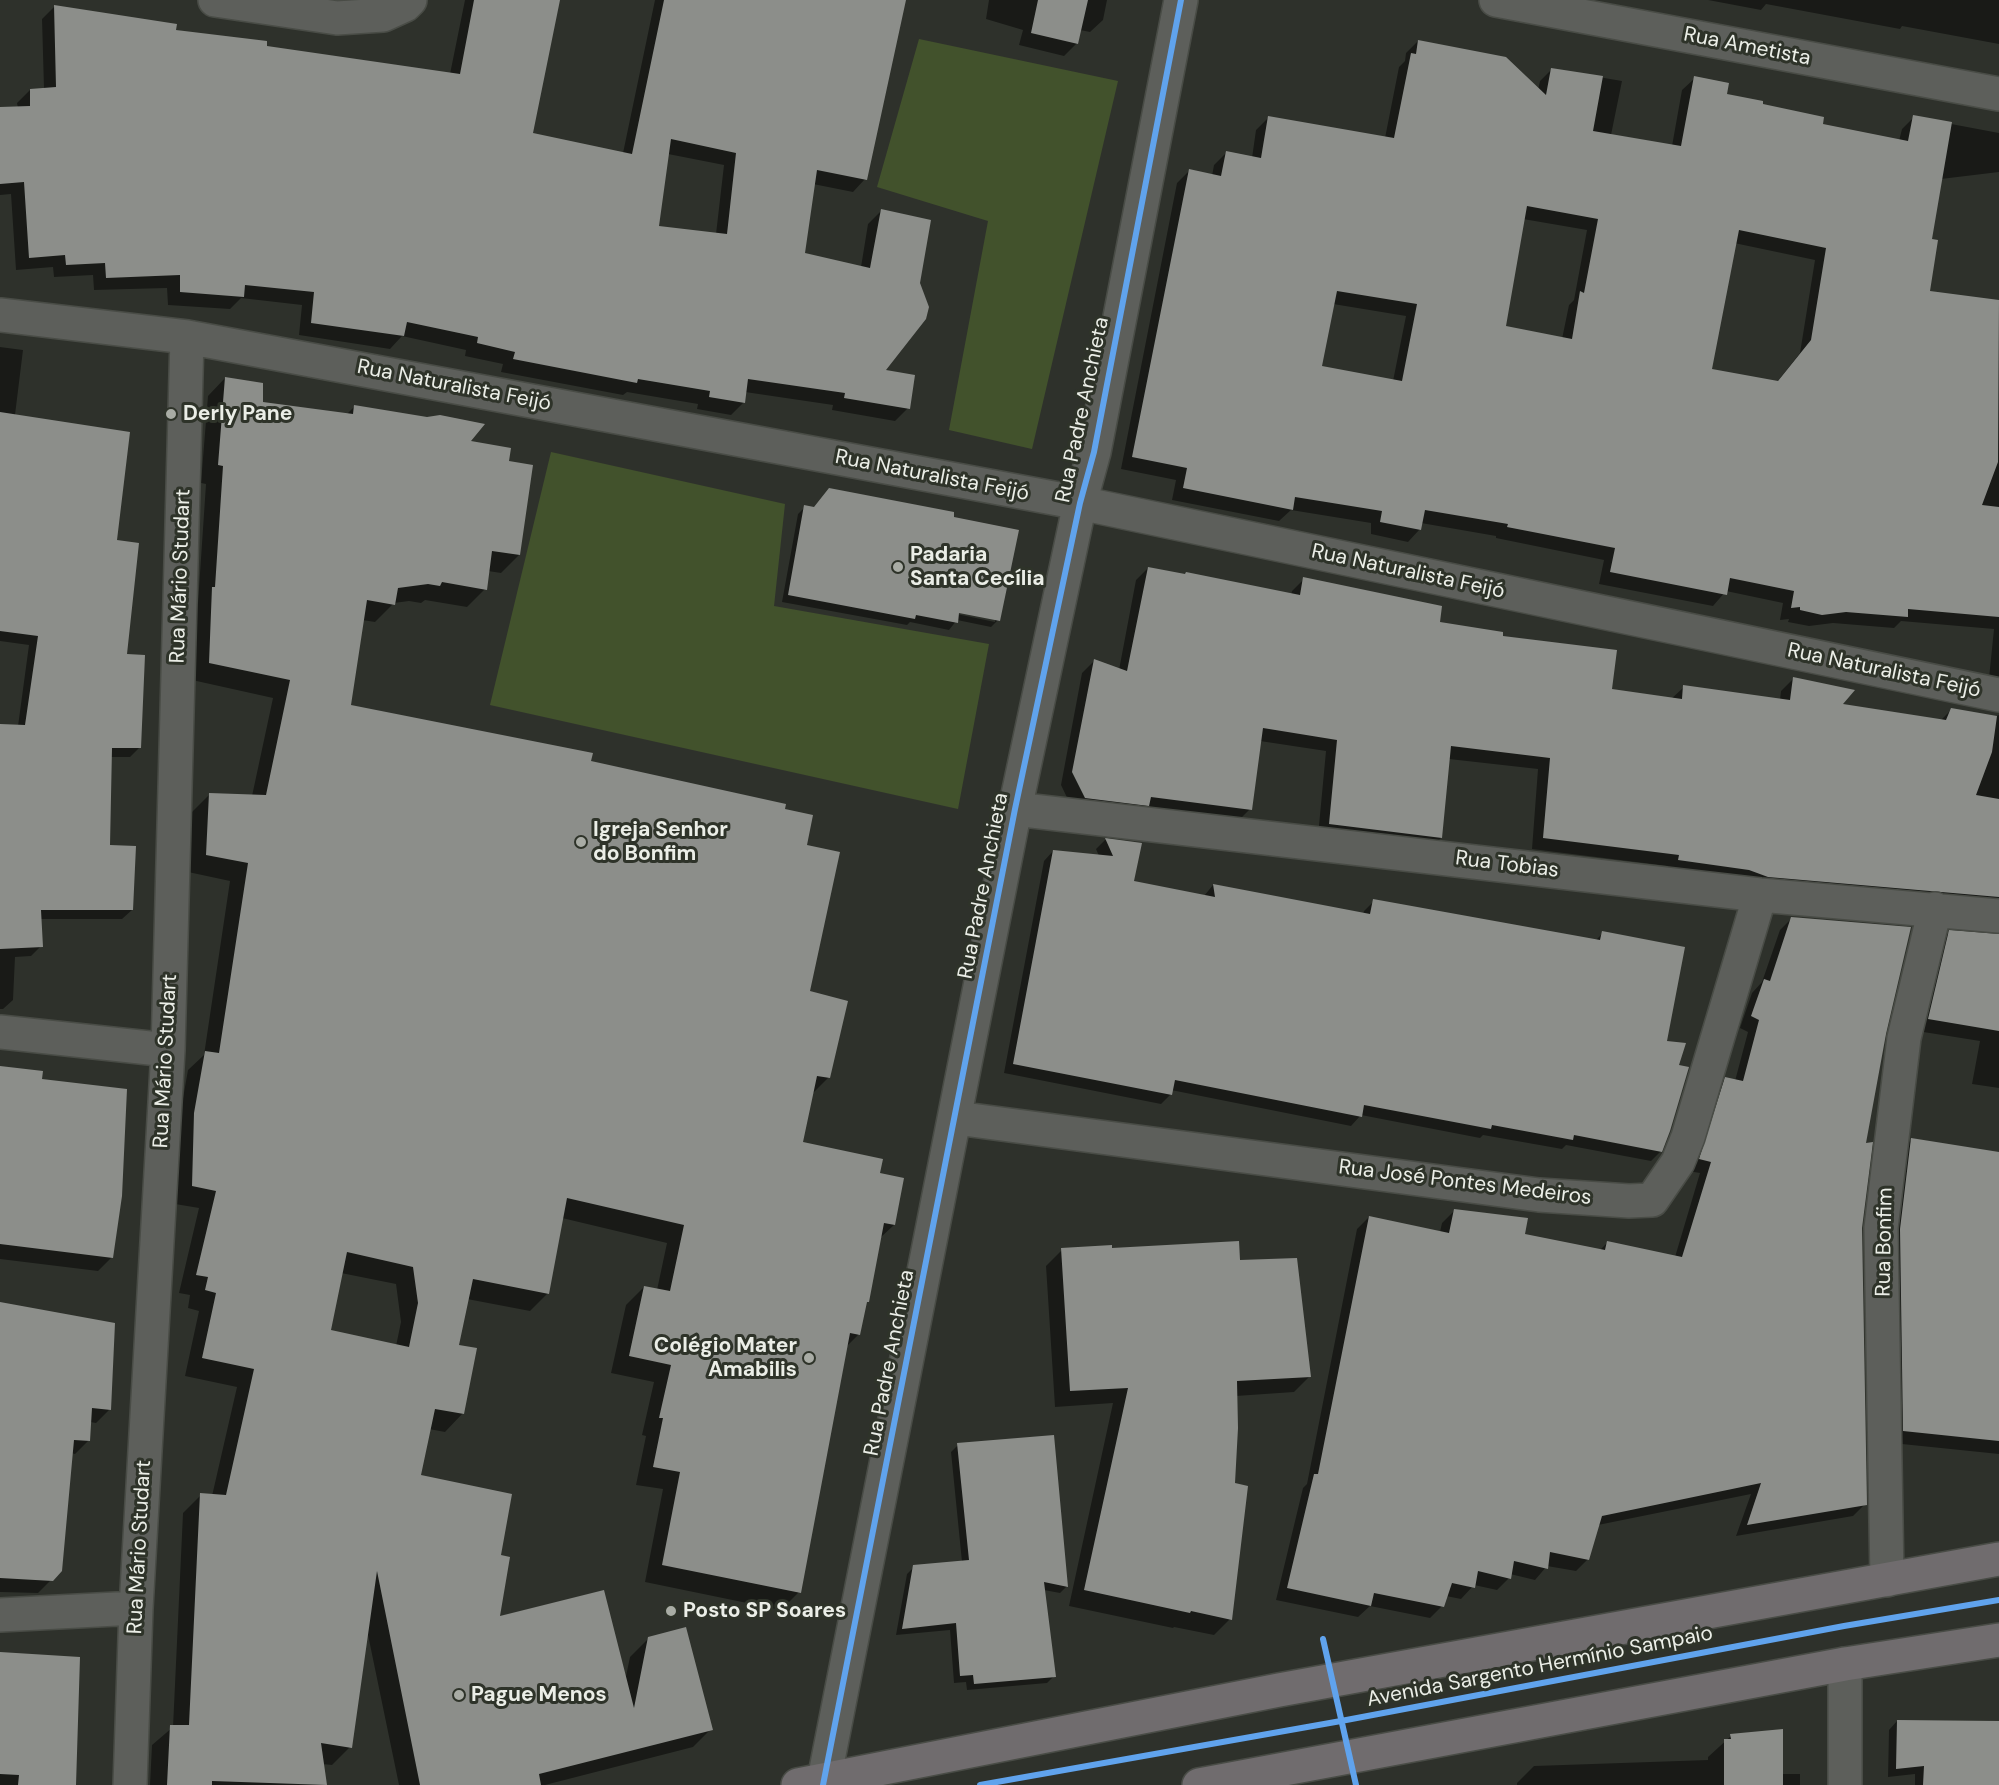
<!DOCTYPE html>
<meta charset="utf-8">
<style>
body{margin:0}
canvas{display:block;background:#2e312b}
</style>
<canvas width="1999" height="1785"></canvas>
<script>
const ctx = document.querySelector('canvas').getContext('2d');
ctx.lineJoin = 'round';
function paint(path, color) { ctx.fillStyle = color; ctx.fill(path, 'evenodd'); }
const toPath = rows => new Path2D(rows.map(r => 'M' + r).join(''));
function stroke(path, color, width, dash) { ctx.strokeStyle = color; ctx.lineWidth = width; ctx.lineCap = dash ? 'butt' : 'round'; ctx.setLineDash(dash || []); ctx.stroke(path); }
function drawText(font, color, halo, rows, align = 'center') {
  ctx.font = font + ' "DM Sans",sans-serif'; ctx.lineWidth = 6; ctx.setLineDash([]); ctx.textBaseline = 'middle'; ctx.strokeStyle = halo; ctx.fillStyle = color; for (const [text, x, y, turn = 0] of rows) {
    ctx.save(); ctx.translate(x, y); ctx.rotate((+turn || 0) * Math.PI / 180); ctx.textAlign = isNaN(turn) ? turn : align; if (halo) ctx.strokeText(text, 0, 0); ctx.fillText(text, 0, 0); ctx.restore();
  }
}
paint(toPath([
 [919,39,1118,81,1032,449,949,430,988,221,877,187],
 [551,452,785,504,774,606,989,644,958,809,490,705]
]), '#42522c');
paint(toPath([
 [465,0,558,0,531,134,623,153,655,0,904,0,865,179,853,192,813,184,803,254,861,267,868,224,881,211,883,371,908,408,895,421,832,410,833,405,745,392,744,402,731,415,697,409,698,404,627,392,623,395,501,372,503,364,465,356,466,350,402,336,390,349,299,335,302,305,241,298,230,309,168,305,167,288,94,290,93,275,54,277,53,267,16,270,11,194,0,195,0,109,18,108,17,103,30,90,44,89,42,19,55,6,265,48,450,74],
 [668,154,724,165,716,234,657,227],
 [989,0,1107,0,1103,20,1090,32,1080,30,1077,43,1064,56,1019,45,1023,30,986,19],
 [1708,0,1999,0,1999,44,1902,26,1900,29,1766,4,1761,10],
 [1418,41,1538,90,1540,81,1552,69,1622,81,1611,135,1672,146,1682,90,1695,78,1725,96,1821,125,1899,141,1902,129,1914,117,1999,133,1999,172,1941,179,1930,241,1928,292,1999,302,1999,693,1988,688,1994,629,1901,621,1894,628,1833,623,1809,626,1788,622,1789,619,1780,620,1783,603,1726,591,1713,606,1599,584,1604,560,1496,538,1496,536,1421,523,1420,529,1408,542,1371,534,1371,523,1291,510,1279,521,1172,500,1176,480,1121,469,1177,183,1189,171,1212,176,1214,165,1226,153,1252,158,1256,130,1269,117,1385,138,1399,67,1405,61,1406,53],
 [1523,219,1587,230,1574,300,1569,305,1562,339,1504,327],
 [1734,243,1815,260,1800,353,1777,382,1710,370],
 [1333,304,1406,316,1393,381,1321,367],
 [0,347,23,350,15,415,115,541,125,655,140,747,130,757,111,757,109,847,132,910,122,919,40,919,41,946,31,956,15,957,13,1000,3,1009,0,1009,0,726,18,726,29,645,0,641],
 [225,378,262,404,347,414,355,406,468,442,508,462,519,555,501,573,488,571,485,589,467,607,425,600,421,603,409,601,394,603,375,622,362,620,349,706,783,810,805,846,808,992,828,1078,811,1095,801,1144,879,1174,894,1225,880,1238,858,1335,846,1347,799,1592,781,1610,645,1582,663,1489,636,1485,646,1436,642,1435,654,1382,611,1373,626,1305,644,1287,657,1290,667,1243,562,1218,548,1293,530,1311,467,1299,457,1346,463,1413,445,1432,429,1429,419,1476,499,1556,498,1618,625,1681,630,1657,648,1639,711,1729,693,1747,545,1785,399,1785,367,1630,350,1747,332,1765,322,1764,325,1785,150,1785,152,1745,173,1727,183,1513,201,1495,212,1496,237,1387,185,1376,199,1311,188,1308,190,1295,179,1293,199,1208,175,1204,177,1132,188,1070,204,1055,230,881,188,872,192,812,210,794,252,796,273,698,192,680,195,606,198,603,206,484,201,483,208,396],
 [341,1273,396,1284,401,1322,396,1346,329,1331],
 [805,507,952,518,998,620,991,627,957,620,949,630,910,622,907,625,782,602,798,514],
 [952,610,995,619,995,622,952,613],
 [1148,568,1291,595,1292,591,1304,579,1438,623,1502,637,1611,690,1671,699,1684,687,1780,700,1781,691,1793,679,1841,705,1940,721,1951,710,1994,717,1999,715,1999,914,1667,872,1668,866,1532,849,1538,769,1449,759,1441,838,1429,850,1318,836,1326,751,1260,741,1250,809,1238,821,1073,810,1061,785,1082,673,1094,661,1119,670,1136,580],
 [1105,840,1140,844,1132,882,1204,896,1213,885,1363,914,1364,911,1374,901,1595,941,1603,933,1677,1066,1661,1151,1651,1161,1566,1145,1562,1149,1483,1135,1480,1138,1361,1115,1351,1126,1171,1090,1171,1094,1161,1104,1004,1073,1044,861,1053,851,1099,856,1096,849],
 [1792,918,1884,1033,1864,1145,1861,1228,1865,1504,1853,1516,1736,1536,1751,1494,1598,1525,1588,1559,1576,1571,1547,1566,1535,1580,1510,1574,1509,1578,1497,1590,1474,1585,1461,1599,1446,1596,1442,1606,1430,1618,1370,1606,1358,1617,1276,1600,1303,1488,1307,1484,1357,1229,1369,1217,1440,1232,1442,1223,1454,1211,1523,1235,1599,1251,1607,1243,1675,1257,1700,1173,1688,1171,1714,1090,1726,1078,1735,1081,1748,1032,1740,1028,1752,993,1762,982,1780,930],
 [1950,932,1999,936,1999,1088,1972,1084,1980,1041,1917,1031,1937,944],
 [0,1068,41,1080,111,1258,98,1271,0,1259],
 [1911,1140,1999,1154,1999,1454,1892,1443,1899,1152],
 [1062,1250,1111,1250,1238,1262,1310,1376,1294,1392,1236,1396,1230,1619,1214,1635,1174,1627,1173,1628,1069,1606,1113,1403,1055,1407,1046,1266],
 [0,1304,109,1410,96,1423,90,1422,89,1440,75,1454,71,1453,60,1571,38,1593,0,1592],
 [958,1445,1067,1586,1060,1593,1044,1590,1054,1676,1047,1683,967,1690,966,1682,954,1683,950,1630,896,1635,907,1574,914,1567,962,1562,951,1452],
 [0,1654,75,1785,0,1785],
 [1897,1721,1999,1722,1999,1785,1915,1785,1915,1774,1888,1777,1889,1730],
 [1731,1736,1782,1774,1800,1774,1800,1785,1517,1785,1517,1783,1534,1766,1708,1760,1708,1757]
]), '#0007');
paint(toPath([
 [474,0,560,0,533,133,632,154,664,0,906,0,867,180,817,170,805,253,870,268,881,209,931,220,920,283,929,307,926,319,886,370,915,375,910,409,844,398,845,393,748,379,745,403,709,397,710,391,638,379,637,383,513,359,515,352,477,343,478,337,407,322,404,336,311,323,314,292,245,285,244,297,180,292,180,275,106,278,105,263,66,265,65,255,29,258,24,182,0,184,0,107,30,106,30,89,56,87,54,5,177,24,176,30,267,41,267,46,460,74],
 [671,139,736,153,727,234,659,226],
 [1038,0,1088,0,1078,44,1031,33],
 [1418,40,1506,57,1546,95,1551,68,1603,76,1593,131,1681,146,1694,76,1729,83,1727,94,1763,101,1763,104,1824,117,1823,124,1908,141,1913,115,1952,122,1932,239,1938,240,1930,291,1999,300,1998,462,1982,505,1999,507,1999,617,1908,609,1908,617,1846,612,1822,615,1800,610,1800,607,1791,608,1794,591,1730,578,1727,595,1610,572,1615,548,1507,527,1508,524,1425,510,1421,530,1380,522,1382,511,1295,497,1293,510,1183,488,1187,468,1132,457,1189,169,1221,176,1226,151,1261,158,1268,116,1394,138,1411,53,1416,54],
 [1527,206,1598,219,1584,293,1580,291,1572,339,1506,326],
 [1739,230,1826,248,1811,340,1778,381,1712,369],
 [1337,291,1417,304,1402,381,1322,366],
 [225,377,263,383,263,402,353,414,354,405,427,417,440,415,485,424,471,441,511,448,509,461,533,465,520,555,492,551,487,590,442,582,440,586,428,584,398,588,395,605,367,600,351,705,593,753,591,761,786,804,785,809,813,815,807,845,840,852,810,991,848,1001,830,1078,817,1076,803,1142,883,1159,880,1173,904,1178,895,1225,884,1223,869,1302,867,1302,860,1335,850,1333,801,1593,662,1565,680,1472,653,1467,663,1418,659,1418,671,1365,629,1356,644,1286,670,1291,684,1225,567,1198,549,1294,473,1279,459,1345,477,1348,464,1414,435,1409,421,1475,512,1494,501,1555,510,1557,500,1616,604,1590,634,1708,648,1637,686,1627,713,1730,539,1774,541,1785,420,1785,377,1571,352,1748,321,1743,327,1785,212,1781,212,1785,167,1785,170,1725,189,1725,200,1493,226,1495,254,1369,202,1358,216,1293,205,1290,208,1277,196,1275,216,1191,192,1186,194,1113,205,1051,219,1053,248,863,206,855,209,793,266,795,290,680,209,663,212,587,215,587,223,466,218,465],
 [347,1252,413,1267,418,1303,409,1347,331,1330],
 [0,412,130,432,117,540,139,543,127,654,145,655,141,748,112,748,110,845,136,846,133,910,41,910,43,947,0,949,0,724,25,725,38,636,0,631],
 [829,488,954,512,954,517,1019,530,1000,621,959,613,958,623,916,615,915,619,788,595,804,505,814,507],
 [1148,567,1185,574,1186,572,1300,595,1303,577,1442,606,1440,622,1503,632,1503,636,1617,650,1612,689,1682,699,1683,685,1790,700,1793,677,1855,690,1843,704,1946,720,1951,708,1997,716,1992,752,1976,795,1999,799,1999,897,1768,877,1749,870,1678,860,1679,855,1543,838,1550,758,1451,746,1442,838,1329,824,1337,740,1263,728,1252,810,1151,797,1149,806,1085,798,1072,772,1094,659,1127,671],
 [1105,838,1142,843,1134,881,1215,897,1213,884,1370,914,1373,899,1600,940,1602,931,1685,947,1667,1041,1686,1043,1679,1065,1689,1067,1670,1131,1662,1152,1574,1135,1573,1140,1492,1125,1491,1129,1364,1105,1362,1117,1175,1080,1172,1095,1013,1064,1053,850,1113,856],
 [1791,917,1911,927,1886,1034,1866,1143,1873,1142,1862,1228,1867,1505,1747,1525,1761,1483,1602,1516,1589,1560,1550,1552,1548,1569,1514,1561,1511,1579,1478,1571,1475,1588,1452,1583,1444,1607,1374,1593,1371,1606,1287,1588,1314,1474,1318,1474,1369,1216,1449,1233,1454,1209,1528,1218,1525,1234,1605,1250,1607,1241,1682,1257,1711,1162,1699,1159,1725,1077,1743,1081,1759,1020,1751,1016,1764,979,1770,981],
 [1949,930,1999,934,1999,1031,1928,1019],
 [0,1066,43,1071,42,1079,127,1089,122,1196,113,1258,0,1244],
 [1911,1138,1999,1152,1999,1441,1903,1431,1900,1229],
 [1239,1241,1240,1260,1297,1258,1311,1377,1237,1381,1238,1428,1235,1483,1248,1486,1232,1620,1191,1611,1190,1613,1084,1590,1128,1388,1070,1391,1061,1248,1112,1245,1112,1248],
 [0,1302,115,1323,111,1410,92,1408,90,1441,74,1440,62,1571,53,1581,0,1578],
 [1054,1435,1068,1587,1044,1582,1056,1677,974,1684,973,1675,960,1676,956,1623,902,1629,913,1565,969,1560,957,1443],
 [0,1652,80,1657,76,1785,18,1785,19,1775,0,1774],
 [1897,1720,1999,1721,1999,1785,1923,1785,1924,1766,1896,1769],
 [1783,1729,1783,1785,1724,1785,1724,1739,1731,1739,1730,1734]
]), '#8c8e8a');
const minor = toPath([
 [215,0,337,18,383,15,405,5,410,0],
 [1496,0,1999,94],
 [0,315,187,337,1080,503,1999,695],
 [1015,809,1760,895,1999,916],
 [0,1032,168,1050],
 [956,1118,1539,1195,1629,1201,1652,1200,1678,1162,1688,1137,1760,895],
 [1887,1580,1881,1228,1904,1038,1935,909],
 [0,1615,136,1608],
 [130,1785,136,1608,168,1050,187,337],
 [823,1785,1015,809,1080,503,1094,452,1181,0],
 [1845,1785,1845,1664]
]);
const major = toPath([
 [798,1785,1279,1690,1999,1559],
 [1199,1785,1845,1664,1999,1640]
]);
stroke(minor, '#494c46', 36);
stroke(major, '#494c46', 36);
stroke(minor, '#5d5f5b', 33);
stroke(major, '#706c6e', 33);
stroke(toPath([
 [1323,1639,1356,1785],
 [823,1785,1015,809,1080,503,1094,452,1181,0],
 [980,1785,1341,1721,1844,1626,1999,1600]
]), '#60a3ed', 6);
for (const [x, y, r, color] of [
 [171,414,6,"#a9aca5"],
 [898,567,6,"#a9aca5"],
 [581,842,6,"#a9aca5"],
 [809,1358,6,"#a9aca5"],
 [671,1611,6,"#a9aca5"],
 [459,1695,6,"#a9aca5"]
]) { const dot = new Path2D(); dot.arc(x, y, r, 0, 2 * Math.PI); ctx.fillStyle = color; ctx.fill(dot); stroke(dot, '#2e3329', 2); }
drawText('21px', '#ebeee7', '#2e3329', [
 ["Rua Ametista",1747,47,11],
 ["Rua Naturalista Feijó",454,386,11],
 ["Rua Padre Anchieta",1083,410,-78],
 ["Rua Naturalista Feijó",932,476,11],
 ["Rua Naturalista Feijó",1408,572,12],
 ["Rua Mário Studart",181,576,-88],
 ["Rua Naturalista Feijó",1884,671,12],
 ["Rua Tobias",1507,865,7],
 ["Rua Padre Anchieta",984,886,-79],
 ["Rua Mário Studart",166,1061,-87],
 ["Rua José Pontes Medeiros",1465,1183,7],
 ["Rua Bonfim",1885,1242,-89],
 ["Rua Padre Anchieta",890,1363,-79],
 ["Rua Mário Studart",140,1547,-87],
 ["Avenida Sargento Hermínio Sampaio",1540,1667,-11]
]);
drawText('bold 21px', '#ebeee7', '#2e3329', [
 ["Derly Pane",183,414],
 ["Padaria",910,555],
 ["Santa Cecília",910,579],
 ["Igreja Senhor",593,830],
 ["do Bonfim",593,854],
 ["Colégio Mater",797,1346,"right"],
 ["Amabilis",797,1370,"right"],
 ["Posto SP Soares",683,1611],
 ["Pague Menos",471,1695]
], 'left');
</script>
